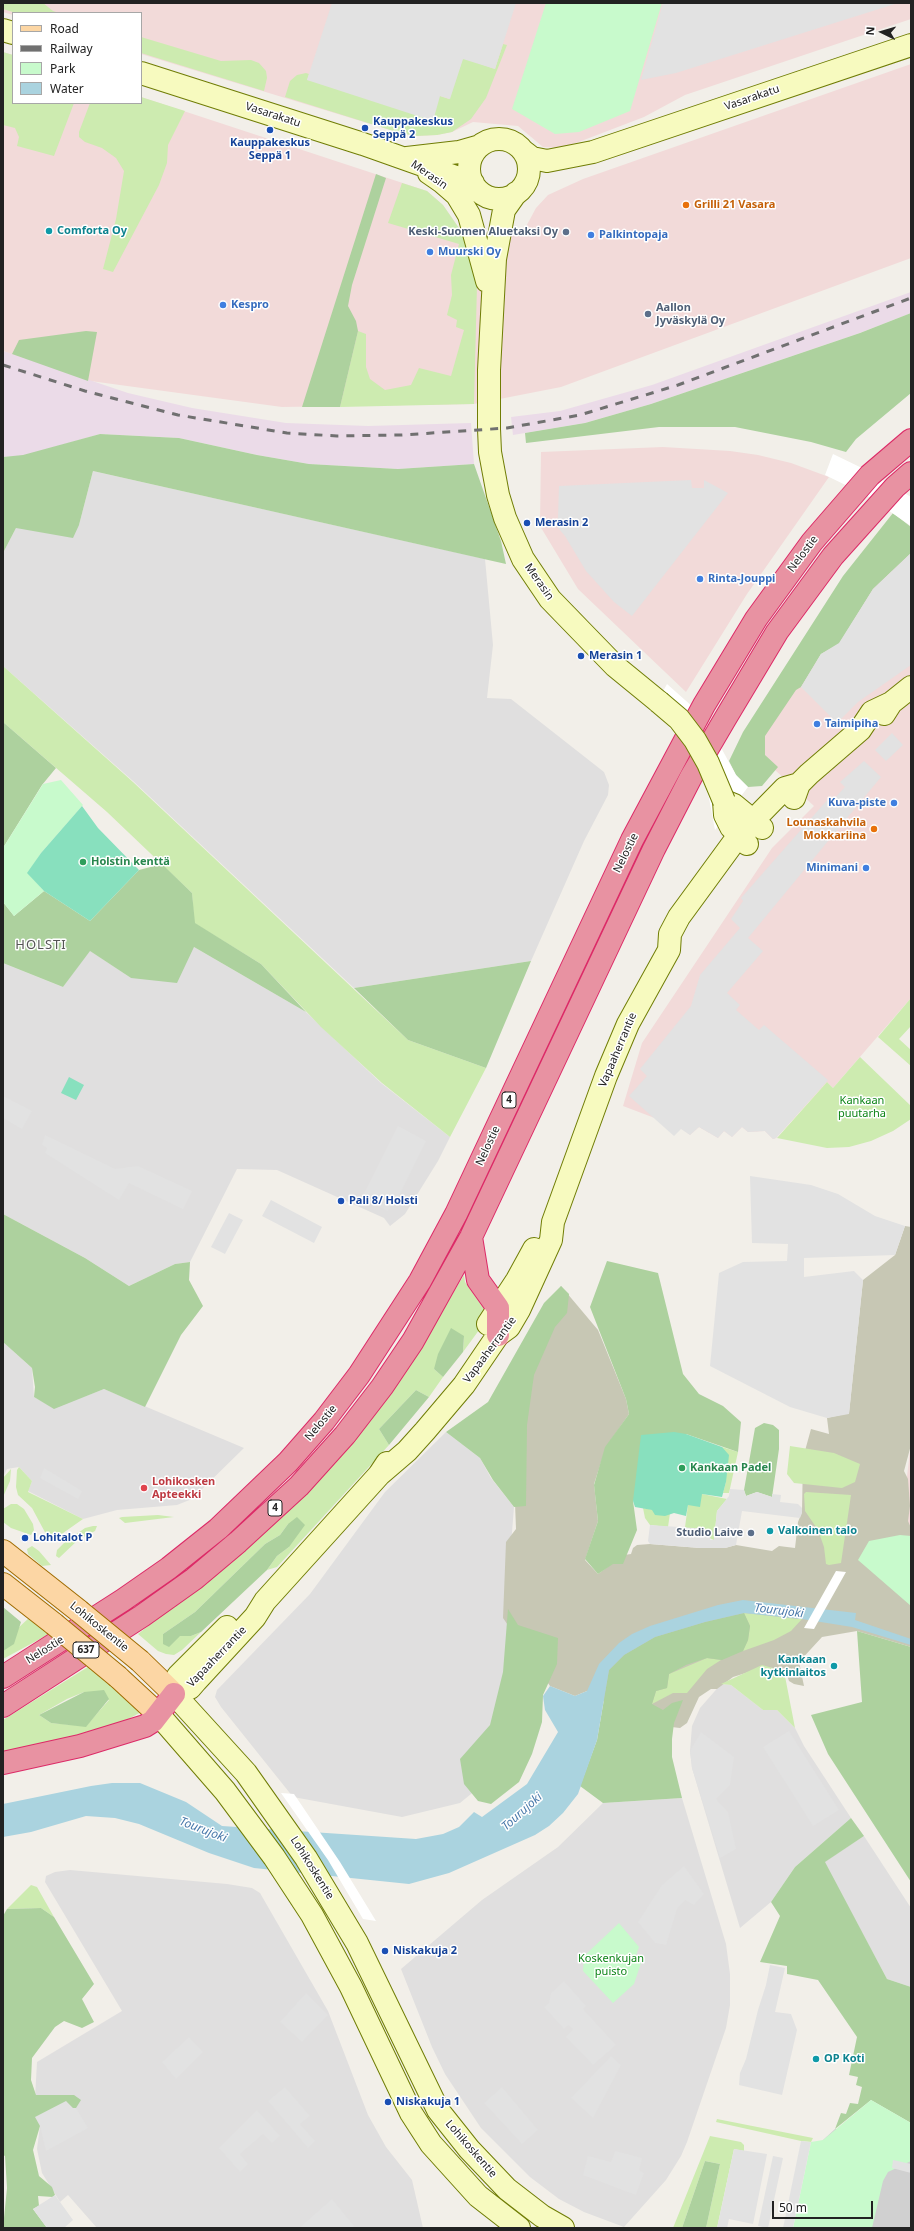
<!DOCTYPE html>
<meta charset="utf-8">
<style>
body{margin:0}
#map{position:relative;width:914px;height:2231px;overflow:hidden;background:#f2efe9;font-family:"Noto Sans",sans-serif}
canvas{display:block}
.frame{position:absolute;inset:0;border:4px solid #222;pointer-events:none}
.legend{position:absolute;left:12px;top:12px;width:130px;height:92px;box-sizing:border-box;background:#fff;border:1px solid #a7a7a7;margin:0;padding:5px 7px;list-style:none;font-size:12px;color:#222}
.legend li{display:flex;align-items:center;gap:8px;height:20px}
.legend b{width:20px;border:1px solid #a7a7a7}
.north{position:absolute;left:862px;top:12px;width:40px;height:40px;-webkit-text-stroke:3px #fff;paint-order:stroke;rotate:275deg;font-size:11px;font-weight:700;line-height:16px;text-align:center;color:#222}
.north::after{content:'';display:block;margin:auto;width:14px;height:18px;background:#222;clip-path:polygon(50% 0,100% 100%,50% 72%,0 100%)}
.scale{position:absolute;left:772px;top:2201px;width:101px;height:18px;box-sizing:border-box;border:2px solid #222;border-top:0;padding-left:5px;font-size:12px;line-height:14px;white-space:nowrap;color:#222;-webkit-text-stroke:3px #fff;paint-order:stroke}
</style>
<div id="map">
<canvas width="914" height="2231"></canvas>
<div class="frame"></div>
<ul class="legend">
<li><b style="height:5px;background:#fcd6a4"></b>Road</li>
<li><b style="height:5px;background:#707070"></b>Railway</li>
<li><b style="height:11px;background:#c8facc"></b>Park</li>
<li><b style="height:11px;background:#aad3df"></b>Water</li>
</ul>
<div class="north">N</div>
<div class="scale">50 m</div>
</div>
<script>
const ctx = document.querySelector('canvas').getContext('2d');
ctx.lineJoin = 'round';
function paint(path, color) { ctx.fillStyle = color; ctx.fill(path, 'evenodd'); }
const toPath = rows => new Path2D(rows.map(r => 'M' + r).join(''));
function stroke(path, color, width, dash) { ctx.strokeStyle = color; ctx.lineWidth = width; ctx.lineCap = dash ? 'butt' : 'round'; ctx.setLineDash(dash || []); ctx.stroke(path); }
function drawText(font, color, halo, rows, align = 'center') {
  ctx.font = font + ' "Noto Sans",sans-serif'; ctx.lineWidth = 3; ctx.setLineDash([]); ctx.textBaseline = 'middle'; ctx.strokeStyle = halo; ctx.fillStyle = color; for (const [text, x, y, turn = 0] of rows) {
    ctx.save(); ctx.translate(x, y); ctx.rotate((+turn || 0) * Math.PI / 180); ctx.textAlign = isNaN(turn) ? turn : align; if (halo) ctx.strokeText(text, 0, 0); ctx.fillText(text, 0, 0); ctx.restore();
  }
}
paint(toPath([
 [93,471,485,559,493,645,487,698,511,699,604,772,609,785,608,795,584,841,531,961,354,988,133,781,3,666,3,553,16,528,79,525],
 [194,947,306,1012,381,1083,450,1137,438,1161,405,1214,390,1226,384,1218,277,1170,237,1169,190,1262,175,1264,129,1286,85,1258,3,1214,3,963,63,987,89,950,131,978],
 [3,1342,32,1368,34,1397,54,1408,104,1389,244,1448,192,1499,177,1505,117,1510,83,1519,28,1491,32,1481,19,1467,7,1469,3,1477],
 [446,1432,480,1458,491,1478,514,1507,509,1570,504,1767,460,1803,402,1817,293,1797,221,1707,215,1697,217,1690,310,1594,385,1492],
 [721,1684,731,1685,763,1710,777,1710,795,1728,804,1746,851,1818,795,1867,771,1902,740,1928,692,1768,690,1751,692,1726,700,1708],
 [682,1798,726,1944,730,1974,730,2005,726,2028,687,2142,681,2156,666,2180,624,2227,584,2212,559,2199,530,2177,481,2128,445,2074,432,2047,401,1969,482,1900,558,1847,603,1803],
 [864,1836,911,1908,911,1987,887,1979,824,1862],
 [70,1870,227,1884,252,1888,260,1893,328,2011,368,2115,386,2147,412,2180,423,2228,97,2228,68,2195,60,2202,42,2173,37,2149,40,2126,35,2098,37,2062,122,2011,45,1882,46,1876,55,1872]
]), '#e0dfdf');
paint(toPath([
 [3,3,911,3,911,19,685,95,644,117,563,148,543,147,518,126,473,122,452,132,437,135,416,136,400,133,141,54,141,13,13,13,13,15,3,12],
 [3,52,13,55,13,103,141,103,141,97,427,191,443,205,461,231,471,235,507,230,522,234,536,208,548,195,583,179,911,64,911,258,561,387,474,404,282,407,83,380,3,351],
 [663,447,730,451,758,455,791,463,829,477,747,594,686,692,578,589,540,526,541,452],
 [911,537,911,998,833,1088,827,1082,776,1138,773,1139,765,1131,748,1132,742,1127,732,1137,724,1131,718,1138,699,1127,690,1135,681,1128,623,1106,642,1043,772,848,814,806,762,758,761,734],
 [911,1443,911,1536,900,1535]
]), '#f2dad9');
paint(toPath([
 [911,292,911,313,860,333,651,404,585,423,513,435,511,417,560,411,652,385],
 [3,351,128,393,192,408,286,423,368,426,471,423,474,464,398,469,309,464,257,455,179,438,100,434,23,456,3,457]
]), '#ebdbe8');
paint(toPath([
 [911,2123,911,2228,806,2228,823,2140,835,2129]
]), '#d0d0d0');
paint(toPath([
 [905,1226,911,1227,911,1445,904,1471,908,1479,910,1506,908,1521,911,1528,911,1647,857,1631,822,1637,799,1662,804,1686,794,1684,789,1681,787,1675,765,1667,733,1677,717,1689,711,1689,699,1697,687,1723,680,1728,638,1723,587,1691,575,1696,550,1686,503,1618,506,1542,516,1529,511,1398,561,1286,598,1330,626,1399,629,1414,606,1447,594,1484,598,1521,585,1560,598,1574,624,1555,631,1554,633,1548,637,1545,650,1544,700,1548,725,1548,736,1545,772,1551,779,1546,795,1548,798,1522,802,1512,803,1458,811,1429,829,1434,827,1418,849,1413,863,1280,895,1255]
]), '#c7c7b4');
paint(toPath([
 [3,3,43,3,53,11,59,13,16,13,3,9],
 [141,37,221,61,251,60,259,63,266,71,267,78,264,91,141,53],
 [503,44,507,45,486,98,471,119,452,132,437,135,416,136,400,133,285,97,290,81,297,75,306,73,309,74,307,80,440,96,449,99,463,58,495,69],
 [3,52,13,55,13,103,74,103,54,156,17,146,19,137,15,128,3,125],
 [141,97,185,111,168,145,167,163,159,185,113,272,103,269,116,219,124,171,116,158,102,148,85,142,79,137,79,132,90,103,141,103],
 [402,183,427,191,443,205,461,231,471,235,477,285,474,404,340,407,358,331,366,334,366,367,370,379,385,390,411,385,419,368,451,376,464,330,456,327,457,320,447,315,452,295,451,275,459,244,388,223],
 [3,666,133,782,408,1040,486,1068,450,1137,382,1083,321,1027,261,964,194,923,192,893,107,812,3,722],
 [911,998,911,1026,899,1039,911,1050,911,1066,878,1037],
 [860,1057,911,1106,911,1119,893,1131,871,1141,849,1147,827,1148,777,1138,827,1082,833,1088],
 [464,1275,465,1282,485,1310,482,1326,463,1352,464,1336,434,1369,443,1377,429,1397,416,1390,379,1429,389,1445,277,1567,267,1570,277,1556,289,1547,288,1524,280,1535,265,1544,195,1612,163,1634,163,1644,180,1635,191,1636,201,1632,182,1650,174,1655,166,1654,158,1651,138,1634,247,1549,307,1493,422,1345],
 [790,1446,834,1453,860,1464,855,1482,842,1488,794,1483,787,1474],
 [722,1447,738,1452,729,1493,723,1493,726,1482],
 [19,1467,32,1481,28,1492,83,1519,56,1538,47,1536,32,1508,18,1495,16,1487,17,1470],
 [11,1469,10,1481,3,1497,3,1478],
 [806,1492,851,1495,841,1563,829,1565,826,1564,824,1547,818,1530,805,1511,804,1494],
 [702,1494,727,1499,717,1511,714,1540,685,1527,688,1505],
 [11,1504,17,1504,24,1509,33,1524,34,1530,31,1535,11,1528,3,1522,3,1509],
 [643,1508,670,1513,668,1527,650,1525,645,1518],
 [158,1515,174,1517,125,1523,119,1518,122,1517],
 [93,1526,97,1526,95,1531,78,1540,59,1558,56,1556,57,1550,64,1543,85,1528],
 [32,1546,39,1551,51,1565,42,1566,28,1554,27,1549],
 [744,1613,798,1619,802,1619,791,1631,774,1640,743,1651,748,1640,750,1626],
 [30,1617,51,1633,3,1659,3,1642],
 [707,1658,721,1660,707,1669,687,1693,673,1693,652,1704,656,1691,667,1688,669,1674],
 [91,1665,141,1712,116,1726,3,1756,3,1720],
 [84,1692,109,1700,86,1726,51,1723,39,1715,67,1699],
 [762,1665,784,1671,795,1728,777,1710,763,1710,731,1685,721,1684],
 [31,1885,37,1887,54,1917,41,1908,7,1909],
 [717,2119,813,2138,811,2142,801,2141,716,2122],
 [710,2136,741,2142,744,2145,744,2151,734,2149,717,2228,706,2228,720,2164,705,2161,682,2228,673,2228]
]), '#cdebb0');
paint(toPath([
 [376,174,386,178,352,285,348,306,356,321,358,331,340,407,302,407],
 [911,313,911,393,856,439,846,452,811,442,735,427,659,427,526,443,525,433,585,423,651,404,860,333],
 [86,331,97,332,88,381,12,354,19,340],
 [100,434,179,438,257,455,309,464,398,469,474,464,501,541,506,564,93,471,79,525,73,538,16,528,3,553,3,457,23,455],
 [893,513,911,527,911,553,873,589,839,644,821,654,801,687,796,690,765,736,765,755,778,767,762,786,748,787,736,775,729,761,743,732,843,576],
 [3,722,56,768,42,785,3,848],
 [162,864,192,893,195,923,261,964,306,1012,194,947,177,983,131,978,90,951,63,987,3,963,3,902,14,916,44,891,90,921,139,870],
 [531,961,486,1068,408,1040,354,988],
 [3,1214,85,1258,129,1286,175,1264,190,1262,189,1280,203,1306,181,1335,145,1407,104,1389,54,1409,34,1397,35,1387,32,1368,3,1342],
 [607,1261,658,1273,683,1374,699,1394,723,1406,741,1422,738,1452,686,1434,633,1501,637,1530,623,1564,613,1564,598,1574,585,1559,598,1521,594,1485,605,1447,629,1414,626,1399,590,1307],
 [561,1286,569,1294,567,1313,555,1327,534,1375,527,1425,526,1506,514,1507,493,1480,480,1458,446,1432,488,1402,544,1303],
 [451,1328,464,1336,463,1352,443,1377,434,1369,438,1354],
 [416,1390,429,1397,389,1445,379,1429],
 [764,1423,773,1425,779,1430,779,1449,772,1497,757,1492,746,1496,744,1490,755,1428],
 [297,1517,305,1525,289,1547,277,1556,267,1570,201,1632,191,1636,180,1636,169,1647,163,1644,163,1634,195,1612,265,1544,280,1535,288,1524],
 [3,1607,21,1622,14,1644,3,1651],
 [508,1609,518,1625,558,1638,557,1664,543,1695,542,1722,532,1754,519,1782,491,1804,478,1801,464,1784,460,1759,490,1725,503,1672],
 [744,1613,750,1626,748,1640,743,1651,722,1660,707,1658,686,1665,669,1674,667,1688,656,1691,652,1704,663,1710,672,1703,683,1700,674,1723,672,1739,672,1757,682,1798,603,1803,580,1786,597,1740,609,1670,624,1655,655,1637,705,1622],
 [857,1631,911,1647,911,1882,828,1754,811,1715,862,1702],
 [104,1690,109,1699,86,1727,51,1723,39,1715,84,1692],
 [851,1818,864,1836,825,1862,887,1979,911,1987,911,2123,871,2100,835,2129,841,2113,846,2114,850,2103,858,2104,862,2087,856,2085,858,2077,849,2075,857,2037,818,1980,787,1974,787,1966,760,1962,780,1916,771,1902,795,1867],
 [41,1908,54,1917,94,1984,82,1999,94,2022,82,2028,64,2021,55,2027,32,2058,31,2080,36,2095,74,2095,81,2100,76,2108,40,2126,33,2150,39,2176,52,2187,55,2195,53,2197,38,2196,39,2206,33,2209,47,2228,3,2228,7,2188,5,2156,3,2155,3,1916,7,1909],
 [705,2161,720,2164,706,2228,682,2228]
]), '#add19e');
paint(toPath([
 [546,3,662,3,630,111,579,132,555,134,512,109],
 [61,780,83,805,41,853,28,873,44,891,14,916,3,902,3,848,43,784],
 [900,1535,911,1536,911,1606,858,1560,869,1541],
 [619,1923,639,1947,635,1958,641,1963,634,1984,613,2003,583,1971,584,1956],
 [871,2100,911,2123,911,2161,888,2172,883,2181,872,2228,793,2228,811,2142,823,2140]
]), '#c8facc');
paint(toPath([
 [82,806,98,828,139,870,90,921,44,891,27,873,41,853],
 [69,1077,84,1085,76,1100,61,1093],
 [674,1432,686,1434,722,1447,729,1455,726,1482,722,1497,702,1494,700,1507,688,1505,686,1516,674,1513,665,1516,655,1515,652,1510,635,1507,633,1501,641,1435]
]), '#88e0be');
paint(toPath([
 [332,3,516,3,495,69,463,59,450,99,440,96,433,121,307,80],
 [663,3,898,3,676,73,641,80],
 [691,480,692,488,704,488,704,480,728,493,632,616,614,602,586,571,565,536,554,523,558,518,559,486],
 [911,553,911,665,858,702,837,723,801,687,821,654,839,643,873,589],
 [892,733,903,745,886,761,875,750],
 [864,761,881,777,748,938,763,951,727,993,740,1005,736,1010,759,1030,764,1025,828,1080,776,1138,773,1139,765,1131,748,1132,742,1127,732,1137,724,1131,718,1138,699,1127,690,1135,681,1129,674,1136,629,1096,647,1076,640,1069,691,1006,700,975,740,928,731,919,743,901,741,898,829,798,832,801,845,787,840,782],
 [3,1096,32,1111,22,1129,3,1118],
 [398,1126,426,1141,394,1206,392,1205,388,1211,362,1198],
 [45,1135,115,1169,138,1166,192,1191,183,1209,129,1183,119,1200,45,1153,47,1148,42,1145],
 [750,1176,811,1185,838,1194,875,1216,905,1226,895,1255,804,1258,804,1277,854,1271,863,1280,849,1414,827,1418,790,1407,710,1366,719,1273,743,1262,787,1261,788,1244,752,1243],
 [271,1200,322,1227,314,1243,262,1216],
 [229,1213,243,1220,225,1254,211,1247],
 [44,1468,82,1491,78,1499,40,1478],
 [730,1489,744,1490,746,1496,757,1492,772,1497,772,1494,781,1495,780,1502,798,1504,802,1508,802,1513,800,1518,742,1511,736,1545,725,1548,700,1548,650,1544,648,1541,650,1525,708,1529,711,1532,710,1540,714,1540,717,1511,729,1496],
 [789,1731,839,1810,813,1826,763,1747],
 [701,1732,734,1757,730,1785,716,1799,728,1812,736,1849,720,1858,692,1768,690,1751],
 [684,1866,704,1894,694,1905,685,1900,677,1909,666,1945,655,1943,638,1922,662,1885],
 [770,1965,785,1968,775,2012,791,2014,797,2030,782,2095,739,2085,740,2073,746,2059,758,2010,766,1985],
 [564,1981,586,2006,583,2009,616,2045,593,2065,566,2037,573,2029,568,2025,564,2029,544,2007,549,2003,551,1993],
 [306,1993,328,2015,302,2042,280,2022],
 [189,2037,203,2052,176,2079,162,2062],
 [611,2056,621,2065,593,2118,571,2098],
 [285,2087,310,2116,300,2124,315,2141,308,2148,268,2101],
 [502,2087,538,2130,522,2144,484,2103],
 [66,2101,73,2108,76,2108,88,2128,46,2151,40,2126,35,2117],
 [257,2110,280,2136,272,2143,263,2134,240,2154,248,2164,240,2172,219,2148],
 [801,2141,811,2142,793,2228,783,2228],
 [734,2149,767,2154,753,2224,729,2219,727,2228,717,2228],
 [615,2151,642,2158,639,2170,644,2173,636,2195,583,2175,588,2156,611,2162],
 [773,2156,783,2158,768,2228,758,2226],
 [893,2160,911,2164,911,2173,892,2168],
 [55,2195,73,2220,64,2228,47,2228,33,2209],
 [332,2199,354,2226,352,2228,299,2228]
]), '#e2e2e2');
paint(toPath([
 [743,1600,856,1613,855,1620,911,1639,911,1645,852,1627,802,1619,744,1613,705,1622,655,1637,624,1655,609,1670,597,1740,578,1794,563,1813,549,1826,535,1835,449,1873,409,1884,254,1868,209,1853,139,1824,115,1818,86,1816,31,1832,3,1837,3,1804,91,1786,112,1783,140,1783,186,1802,222,1826,416,1839,443,1834,459,1827,474,1812,482,1817,527,1784,558,1732,545,1710,543,1696,550,1686,575,1696,587,1691,599,1664,619,1643,632,1634,650,1626,718,1605]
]), '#aad3df');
paint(toPath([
 [833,454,864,469,911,497,911,526,866,495,825,475],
 [667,684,694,708,705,722,719,744,736,775,748,787,715,830,709,798,700,772,679,737,653,710],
 [836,1571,846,1572,814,1629,804,1628],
 [281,1793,294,1794,340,1862,376,1921,363,1919,328,1860]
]), '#fff');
const secondary = toPath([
 [3,30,13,33],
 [141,73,363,144,473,183],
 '469 169a30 30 0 1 1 60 0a30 30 0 1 1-60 0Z',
 [523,151,532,158,547,161,593,152,911,45],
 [407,158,459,152,480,146],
 [429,173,442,182,457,195,469,215,487,281],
 [516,193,504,210,495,259,489,370,489,429,490,452,498,495,505,518,523,559,550,599,615,666,659,702],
 [884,714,891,703,911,687],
 [794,798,799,784,809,774,860,730,872,712,891,703],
 [747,844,731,827,725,815,724,801,734,805,762,828],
 [488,1324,517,1280,534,1249],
 [379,1475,407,1451,425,1431,464,1385,498,1335,509,1327,519,1310,551,1240,553,1222,606,1076,628,1024,669,950,670,934,679,917,739,835,785,788,799,784],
 [174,1694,246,1773,306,1858,357,1943,438,2110,469,2149,507,2189,542,2216,563,2228],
 [174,1694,190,1688,196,1681,255,1617,265,1601,379,1475,387,1463],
 [174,1694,178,1676,227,1627],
 [158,1714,225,1791,274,1857,312,1915,351,1987,411,2113,431,2144,478,2196,519,2228]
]);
const primary = toPath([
 [3,1551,79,1611],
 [3,1584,54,1624],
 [140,1661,174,1694],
 [118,1677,158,1714]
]);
const highway = toPath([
 [471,1237,478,1280,498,1308,498,1335],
 [3,1677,123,1600,169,1568,218,1529,288,1462,324,1421,359,1375,420,1281,456,1214,632,840,704,705,756,619,812,542,870,475,911,440],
 [3,1706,142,1616,194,1579,238,1542,299,1486,345,1435,382,1387,413,1341,471,1237,654,849,691,777,725,719,777,632,833,556,895,487,911,473],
 [3,1763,80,1746,145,1726,153,1721,174,1694]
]);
stroke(secondary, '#707d05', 24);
stroke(primary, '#a06b00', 24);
stroke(highway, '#dc2a67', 24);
stroke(secondary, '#f7fabf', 22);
stroke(primary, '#fcd6a4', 22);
stroke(highway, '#e892a2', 22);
stroke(toPath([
 [3,365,85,391,178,415,287,433,337,436,402,435,507,428,580,415,678,385,911,298]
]), '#707070', 3, [8, 8]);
const secondaryBridge = toPath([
 [659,702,679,719,695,740,708,763,724,801]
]);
const primaryBridge = toPath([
 [79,1611,140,1661],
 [54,1624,118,1677]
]);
stroke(secondaryBridge, '#707d05', 24, []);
stroke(primaryBridge, '#a06b00', 24, []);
stroke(secondaryBridge, '#f7fabf', 22);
stroke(primaryBridge, '#fcd6a4', 22);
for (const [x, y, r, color] of [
 [365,128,4,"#1a4fb4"],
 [270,130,4,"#1a4fb4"],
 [686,205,4,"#e8710a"],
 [49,231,4,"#0f9aa8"],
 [566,232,4,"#5c6f8a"],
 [591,235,4,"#3f7fe0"],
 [430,252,4,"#3f7fe0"],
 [223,305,4,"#3f7fe0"],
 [648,314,4,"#5c6f8a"],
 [527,523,4,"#1a4fb4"],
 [700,579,4,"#3f7fe0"],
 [581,656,4,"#1a4fb4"],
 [817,724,4,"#3f7fe0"],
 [894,803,4,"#3f7fe0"],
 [874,829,4,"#e8710a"],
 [83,862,4,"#2e9e5b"],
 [866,868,4,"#3f7fe0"],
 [341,1201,4,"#1a4fb4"],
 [682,1468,4,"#2e9e5b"],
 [144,1488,4,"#e0444e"],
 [770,1531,4,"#0f9aa8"],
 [751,1533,4,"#5c6f8a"],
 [25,1538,4,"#1a4fb4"],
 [834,1666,4,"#0f9aa8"],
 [385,1951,4,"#1a4fb4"],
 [816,2059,4,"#0f9aa8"],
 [388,2102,4,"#1a4fb4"]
]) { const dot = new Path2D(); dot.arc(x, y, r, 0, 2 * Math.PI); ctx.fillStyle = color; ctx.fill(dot); stroke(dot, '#fff', 1.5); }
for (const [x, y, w] of [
 [509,1100,14],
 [275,1508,14],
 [86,1650,26]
]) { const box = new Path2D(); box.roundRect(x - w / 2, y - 8, w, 16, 3); ctx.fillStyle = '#fff'; ctx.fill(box); stroke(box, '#222', 1); }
drawText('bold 10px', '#222', null, [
 ["4",509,1100],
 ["4",275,1508],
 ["637",86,1650]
]);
drawText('11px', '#222', '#fff', [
 ["Vasarakatu",752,98,-19],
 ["Vasarakatu",273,115,18],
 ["Merasin",429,175,35],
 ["Nelostie",803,554,-53],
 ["Merasin",539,582,55],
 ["Nelostie",626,853,-64],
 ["Vapaaherrantie",618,1050,-67],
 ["Nelostie",488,1146,-65],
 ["Vapaaherrantie",490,1350,-53],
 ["Nelostie",321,1423,-50],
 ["Lohikoskentie",99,1627,39],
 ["Nelostie",45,1650,-32],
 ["Vapaaherrantie",217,1657,-46],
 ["Lohikoskentie",312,1868,58],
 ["Lohikoskentie",471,2149,49]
]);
drawText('bold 11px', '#164399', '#fff', [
 ["Kauppakeskus",373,122],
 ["Seppä 2",373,135],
 ["Kauppakeskus",270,143,"center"],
 ["Seppä 1",270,156,"center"],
 ["Merasin 2",535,523],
 ["Merasin 1",589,656],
 ["Pali 8/ Holsti",349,1201],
 ["Lohitalot P",33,1538],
 ["Niskakuja 2",393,1951],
 ["Niskakuja 1",396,2102]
], 'left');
drawText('bold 11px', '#c56008', '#fff', [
 ["Grilli 21 Vasara",694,205],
 ["Lounaskahvila",866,823,"right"],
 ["Mokkariina",866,836,"right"]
], 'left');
drawText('bold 11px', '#0d838f', '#fff', [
 ["Comforta Oy",57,231],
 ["Valkoinen talo",778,1531],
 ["Kankaan",826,1660,"right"],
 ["kytkinlaitos",826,1673,"right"],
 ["OP Koti",824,2059]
], 'left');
drawText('bold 11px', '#4e5e75', '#fff', [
 ["Keski-Suomen Aluetaksi Oy",558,232],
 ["Aallon",656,308,"left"],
 ["Jyväskylä Oy",656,321,"left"],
 ["Studio Laive",743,1533]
], 'right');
drawText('bold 11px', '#366cbe', '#fff', [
 ["Palkintopaja",599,235],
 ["Muurski Oy",438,252],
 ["Kespro",231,305],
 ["Rinta-Jouppi",708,579],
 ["Taimipiha",825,724],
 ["Kuva-piste",886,803,"right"],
 ["Minimani",858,868,"right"]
], 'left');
drawText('bold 11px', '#27864d', '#fff', [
 ["Holstin kenttä",91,862],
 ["Kankaan Padel",690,1468]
], 'left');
drawText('11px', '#0c8416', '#fff', [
 ["Kankaan",862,1101],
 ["puutarha",862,1114],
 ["Koskenkujan",611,1959],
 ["puisto",611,1972]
]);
drawText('bold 11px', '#be3a42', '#fff', [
 ["Lohikosken",152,1482],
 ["Apteekki",152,1495]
], 'left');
drawText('italic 12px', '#4a7aab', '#fff', [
 ["Tourujoki",779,1611,7],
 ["Tourujoki",522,1812,-42],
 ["Tourujoki",203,1830,21]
]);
ctx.letterSpacing = '1px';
drawText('13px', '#555', '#fff', [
 ["HOLSTI",41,945]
]);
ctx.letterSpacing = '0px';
</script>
